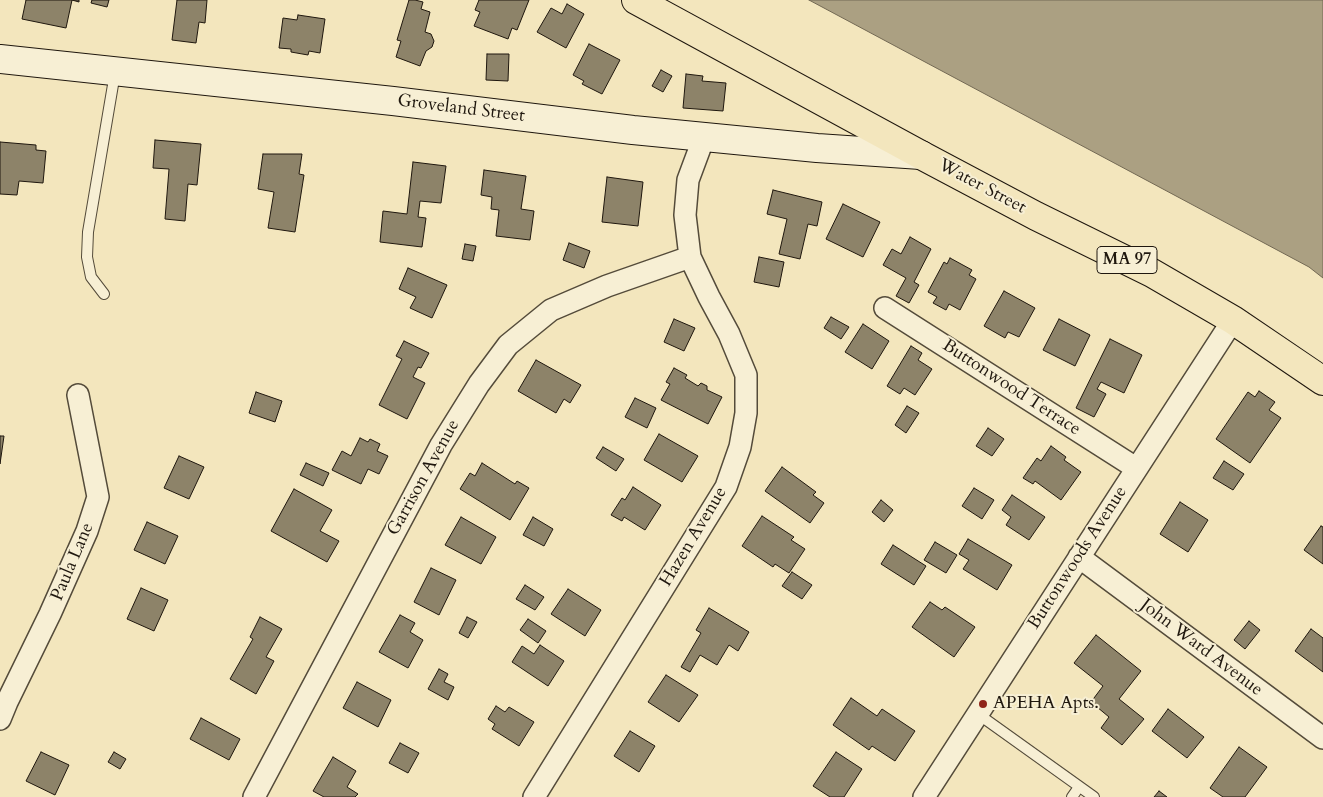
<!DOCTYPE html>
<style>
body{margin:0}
canvas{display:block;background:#f3e6bd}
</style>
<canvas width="1323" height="797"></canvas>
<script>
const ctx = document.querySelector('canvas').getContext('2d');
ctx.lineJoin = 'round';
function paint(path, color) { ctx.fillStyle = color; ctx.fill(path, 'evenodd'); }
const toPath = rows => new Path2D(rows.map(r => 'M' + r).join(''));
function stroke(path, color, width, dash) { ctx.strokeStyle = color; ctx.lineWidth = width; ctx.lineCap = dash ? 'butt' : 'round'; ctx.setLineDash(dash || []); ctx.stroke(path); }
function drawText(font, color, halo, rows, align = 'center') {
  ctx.font = font + ' Cardo,serif'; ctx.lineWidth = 4; ctx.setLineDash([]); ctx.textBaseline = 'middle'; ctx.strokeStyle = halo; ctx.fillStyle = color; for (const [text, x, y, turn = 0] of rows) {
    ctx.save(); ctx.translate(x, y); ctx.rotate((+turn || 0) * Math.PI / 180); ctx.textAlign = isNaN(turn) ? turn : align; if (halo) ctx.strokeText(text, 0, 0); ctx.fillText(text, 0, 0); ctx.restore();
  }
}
const water = toPath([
 [809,0,1323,0,1323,278,1309,267,809,0]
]);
paint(water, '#aba082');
stroke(water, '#736954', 1);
const building = toPath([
 [26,0,79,0,79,2,72,0,66,28,22,19,26,0],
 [92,0,109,0,107,7,91,3,92,0],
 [177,0,207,0,205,23,199,22,196,43,172,40,177,0],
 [409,0,415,0,423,2,421,9,430,12,425,32,431,34,434,41,432,47,426,51,420,66,396,57,401,41,397,40,409,0],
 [479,0,529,0,517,30,512,28,508,39,474,26,480,12,475,10,479,0],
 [567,4,584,14,566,48,537,32,551,8,562,14,567,4],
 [298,15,325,19,320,53,309,51,308,55,291,52,291,49,279,48,283,18,297,20,298,15],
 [589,44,620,60,602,94,582,84,584,81,573,75,589,44],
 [487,54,509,54,508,81,486,80,487,54],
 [661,70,672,76,663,92,652,86,661,70],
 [686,74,703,76,702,81,726,83,723,111,683,108,686,74],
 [155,140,201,144,197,185,188,184,185,221,165,219,169,169,153,168,155,140],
 [0,142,36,145,36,150,46,151,43,183,19,181,17,195,0,194,0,142],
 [263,154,302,154,299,174,304,175,295,232,268,228,274,192,258,189,263,154],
 [413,162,446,166,441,203,420,201,418,217,426,218,422,247,380,242,383,211,407,214,413,162],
 [484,170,526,176,521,209,534,211,530,240,496,236,499,210,491,209,492,197,481,195,484,170],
 [607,177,643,182,638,226,602,222,607,177],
 [773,190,822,202,817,226,808,224,800,259,779,254,787,219,767,214,773,190],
 [843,204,880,222,863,257,826,239,843,204],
 [910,237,931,249,914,282,919,285,909,303,896,296,906,278,883,265,892,249,901,254,910,237],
 [569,243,590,251,584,268,563,260,569,243],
 [465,244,476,246,473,261,462,259,465,244],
 [759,257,784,262,779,287,754,282,759,257],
 [950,258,972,270,969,275,976,279,960,310,949,304,946,310,933,303,937,297,928,292,944,262,947,264,950,258],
 [408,268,447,285,432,318,410,308,416,297,399,289,408,268],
 [1004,291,1035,308,1019,337,1008,332,1005,338,984,326,1004,291],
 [831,317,849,327,841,339,824,328,831,317],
 [674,319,695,328,684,351,664,342,674,319],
 [1059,319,1090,335,1075,366,1043,350,1059,319],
 [863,324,889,341,872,369,845,352,863,324],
 [1110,339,1142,355,1124,393,1101,382,1097,389,1106,394,1094,417,1076,408,1110,339],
 [404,341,429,353,421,368,418,367,413,377,425,383,407,419,379,405,402,359,396,356,404,341],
 [911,346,922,353,918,360,932,369,915,395,904,388,900,394,887,386,911,346],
 [536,360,581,385,570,403,564,399,556,413,518,391,536,360],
 [674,368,687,375,685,378,698,386,701,383,707,386,707,390,722,397,708,424,661,400,670,384,666,382,674,368],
 [1259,391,1275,402,1269,410,1281,418,1250,463,1216,439,1248,392,1255,397,1259,391],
 [256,392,282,401,275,422,249,413,256,392],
 [635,398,656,408,647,428,625,417,635,398],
 [907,406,919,413,906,433,895,425,907,406],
 [988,428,1004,439,992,456,976,446,988,428],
 [659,434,698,456,682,482,644,460,659,434],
 [0,436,4,436,0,464,0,436],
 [360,438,368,442,370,439,380,444,377,451,388,456,379,474,368,469,361,484,332,470,342,451,351,456,360,438],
 [1051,446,1066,457,1064,460,1081,472,1061,500,1035,481,1033,484,1023,478,1037,458,1041,461,1051,446],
 [603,447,624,459,616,471,596,458,603,447],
 [179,456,204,467,189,499,164,488,179,456],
 [1224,461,1244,474,1233,490,1213,478,1224,461],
 [306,463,329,473,323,486,300,475,306,463],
 [482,463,515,484,517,481,529,488,510,520,460,489,470,473,475,476,482,463],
 [782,467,816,492,813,495,824,503,810,523,765,491,782,467],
 [633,487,661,505,645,530,624,517,622,521,611,515,622,498,625,500,633,487],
 [974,488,994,500,982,519,962,506,974,488],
 [294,489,332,510,320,531,339,541,327,562,271,531,294,489],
 [1012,495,1045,517,1029,540,1006,525,1011,517,1002,510,1012,495],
 [881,500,893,510,884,522,872,512,881,500],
 [1180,502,1208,520,1188,552,1160,534,1180,502],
 [762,516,794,537,791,540,805,549,789,573,775,564,773,567,742,546,762,516],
 [461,517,496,537,481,564,445,545,461,517],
 [533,517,553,529,544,546,523,535,533,517],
 [147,522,178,536,165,564,134,550,147,522],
 [1321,526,1323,527,1323,564,1304,550,1321,526],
 [968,539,1012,565,997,590,963,569,969,560,959,554,968,539],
 [935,542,957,555,946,573,924,560,935,542],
 [893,545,926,566,914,585,881,564,893,545],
 [431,568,456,580,439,615,414,602,431,568],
 [792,572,812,585,802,599,782,586,792,572],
 [525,585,544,597,535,610,516,599,525,585],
 [141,588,168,600,154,631,127,619,141,588],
 [568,589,601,610,585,636,551,614,568,589],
 [930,602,942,610,945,607,975,627,954,657,912,627,930,602],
 [709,608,749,632,738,651,729,645,717,665,700,655,690,672,681,667,701,633,696,630,709,608],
 [400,615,415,623,410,632,423,640,408,668,379,652,400,615],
 [260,617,282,629,266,657,274,661,256,694,230,679,253,639,250,637,260,617],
 [467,617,477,622,468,638,459,633,467,617],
 [528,619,546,631,538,643,520,630,528,619],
 [1249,621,1260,630,1245,649,1234,640,1249,621],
 [1311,629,1323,638,1323,672,1295,651,1311,629],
 [1096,635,1141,671,1119,699,1144,719,1122,745,1101,728,1109,717,1091,702,1103,686,1074,663,1096,635],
 [540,645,564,661,548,686,512,662,522,646,534,654,540,645],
 [439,669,448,674,444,682,454,687,448,700,428,689,439,669],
 [666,675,698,695,679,722,648,702,666,675],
 [357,682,391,700,378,727,343,708,357,682],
 [851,698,877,716,882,709,915,731,895,761,872,746,869,750,833,725,851,698],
 [496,706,505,712,509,707,534,722,519,746,492,729,495,724,488,719,496,706],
 [1168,709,1204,737,1187,758,1152,731,1168,709],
 [201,718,240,739,229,760,190,739,201,718],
 [630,731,655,746,639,772,614,756,630,731],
 [400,743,419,753,408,773,389,763,400,743],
 [1239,747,1267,767,1245,797,1223,797,1210,788,1239,747],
 [41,752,69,765,55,795,26,781,41,752],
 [114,752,126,759,120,769,108,762,114,752],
 [836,752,862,769,844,797,830,797,813,786,836,752],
 [333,757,356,771,347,787,358,794,355,797,324,797,313,791,333,757],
 [1159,791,1167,797,1154,797,1159,791]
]);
paint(building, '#8d8369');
stroke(building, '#1f170e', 1);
const service = toPath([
 [104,294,91,277,87,257,88,232,115,73],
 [978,714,1094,797],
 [1072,797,1079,787]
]);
const minor = toPath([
 [885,308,1136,468],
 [1079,557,1323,738],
 [0,719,7,702,50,614,87,531,98,497,78,395],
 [254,797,441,445,479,384,508,345,551,310,607,286,690,257],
 [534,797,726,487,740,447,746,413,746,375,729,334,709,297,690,257,685,215,688,180,704,137],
 [924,797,1233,320]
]);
const secondary = toPath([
 [0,59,393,101,633,130,817,148,921,155]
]);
const primary = toPath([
 [636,0,921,155,1036,216,1152,273,1233,320,1323,381]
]);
stroke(service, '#544b3a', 12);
stroke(minor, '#544b3a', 24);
stroke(secondary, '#1f170e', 30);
stroke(primary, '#1f170e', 30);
stroke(service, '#f7efd4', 10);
stroke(minor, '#f7efd4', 21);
stroke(secondary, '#f7efd4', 28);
stroke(primary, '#f3e6bd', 28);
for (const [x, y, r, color] of [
 [983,704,5,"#8f2418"]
]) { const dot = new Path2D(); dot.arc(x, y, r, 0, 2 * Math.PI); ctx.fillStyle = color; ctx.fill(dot); stroke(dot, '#f7efd4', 2); }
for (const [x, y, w] of [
 [1127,260,60]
]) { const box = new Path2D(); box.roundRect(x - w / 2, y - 13.5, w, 27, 4); ctx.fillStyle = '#f7efd4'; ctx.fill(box); stroke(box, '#1f170e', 1); }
drawText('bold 16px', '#1f170e', null, [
 ["MA 97",1127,260]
]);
drawText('18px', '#1f170e', '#f7efd4', [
 ["Groveland Street",461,109,7],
 ["Water Street",982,187,28],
 ["Buttonwood Terrace",1011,388,33],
 ["Garrison Avenue",424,478,-61],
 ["Hazen Avenue",694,537,-59],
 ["Buttonwoods Avenue",1078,558,-57],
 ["Paula Lane",73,562,-67],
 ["John Ward Avenue",1201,648,37]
]);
drawText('18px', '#1f170e', '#f7efd4', [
 ["APEHA Apts.",993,704]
], 'left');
</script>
